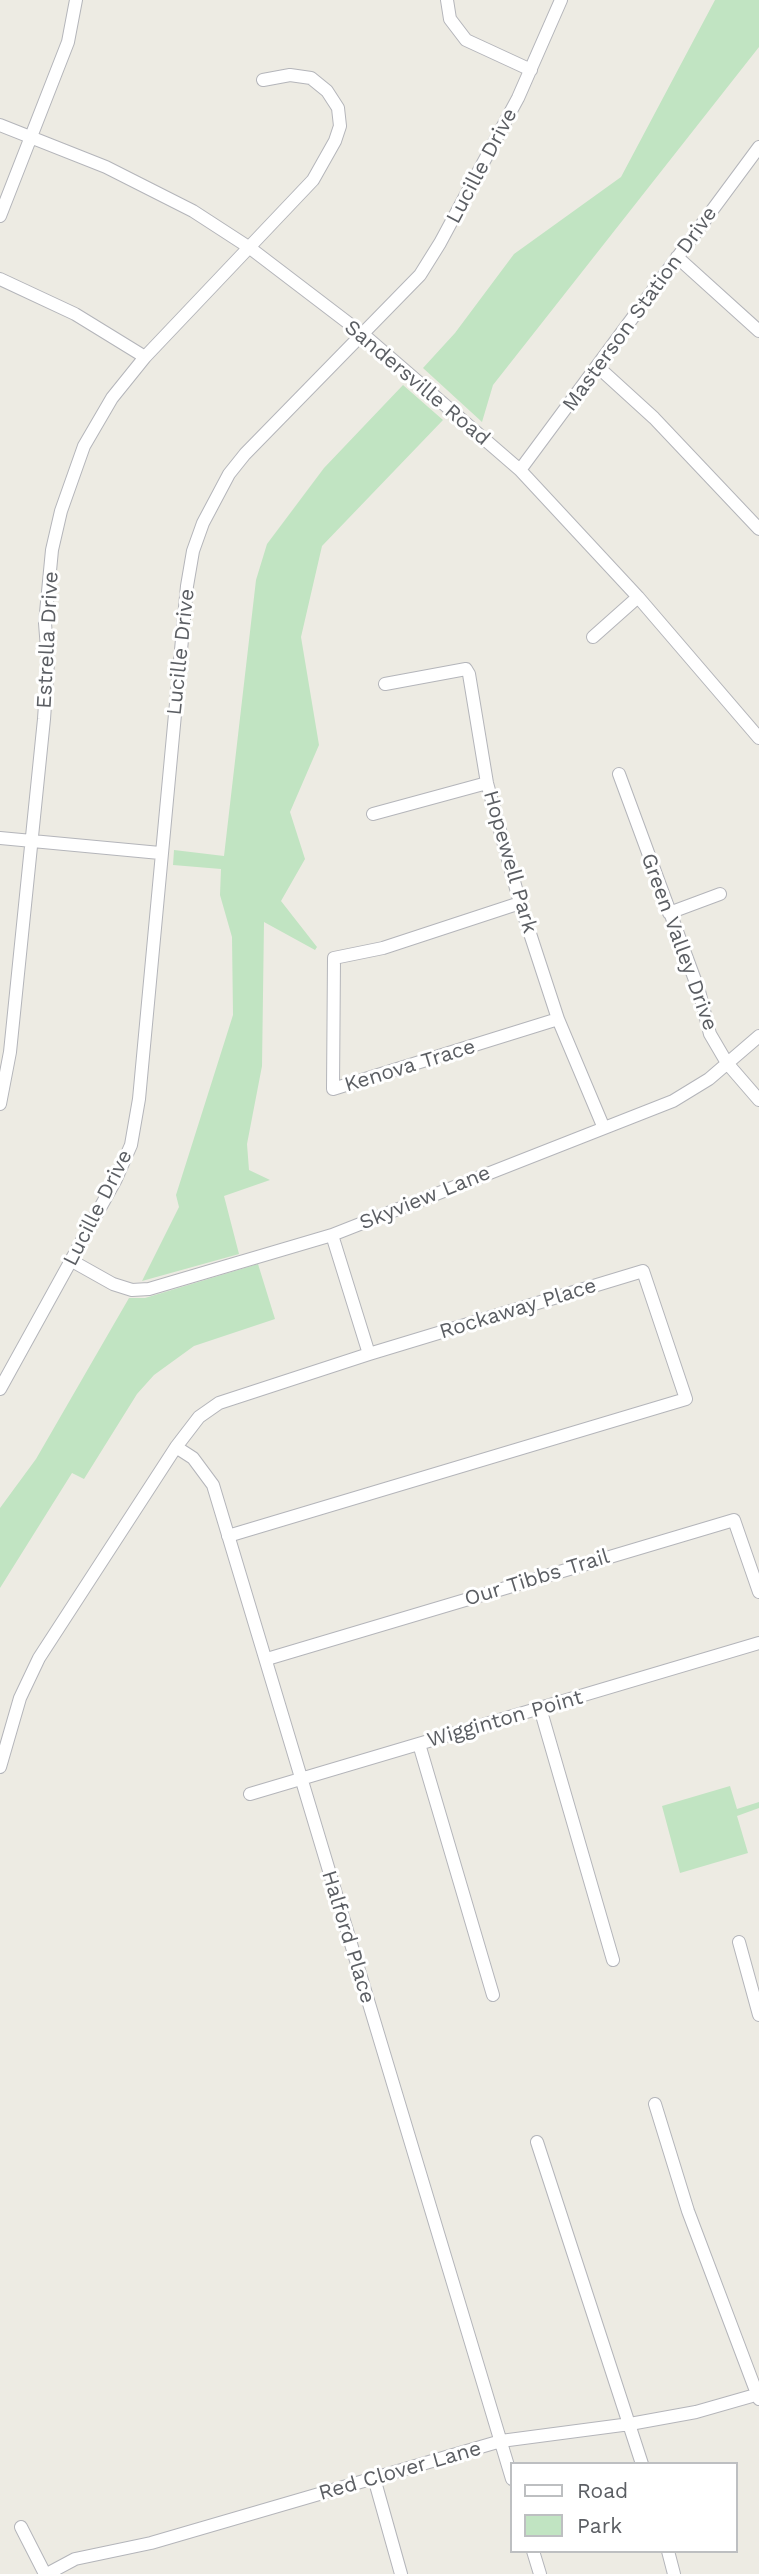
<!DOCTYPE html>
<style>
body{margin:0}
#map{position:relative;width:759px;height:2574px;overflow:hidden;background:#edebe3;font-family:"Work Sans",sans-serif}
canvas{display:block}
.legend{position:absolute;left:510px;top:2462px;width:228px;height:91px;box-sizing:border-box;background:#fff;border:2px solid #bdbfc1;margin:0;padding:9px 12px;list-style:none;font-size:21px;color:#5b5e63}
.legend li{display:flex;align-items:center;gap:14px;height:35px}
.legend b{width:35px;border:2px solid #bdbfc1}
</style>
<div id="map">
<canvas width="759" height="2574"></canvas>
<ul class="legend">
<li><b style="height:9px;background:#fff"></b>Road</li>
<li><b style="height:19px;background:#c1e4c2"></b>Park</li>
</ul>
</div>
<script>
const ctx = document.querySelector('canvas').getContext('2d');
ctx.lineJoin = 'round';
function paint(path, color) { ctx.fillStyle = color; ctx.fill(path, 'evenodd'); }
const toPath = rows => new Path2D(rows.map(r => 'M' + r).join(''));
function stroke(path, color, width, dash) { ctx.strokeStyle = color; ctx.lineWidth = width; ctx.lineCap = dash ? 'butt' : 'round'; ctx.setLineDash(dash || []); ctx.stroke(path); }
function drawText(font, color, halo, rows, align = 'center') {
  ctx.font = font + ' "Work Sans",sans-serif'; ctx.lineWidth = 6; ctx.setLineDash([]); ctx.textBaseline = 'middle'; ctx.strokeStyle = halo; ctx.fillStyle = color; for (const [text, x, y, turn = 0] of rows) {
    ctx.save(); ctx.translate(x, y); ctx.rotate((+turn || 0) * Math.PI / 180); ctx.textAlign = isNaN(turn) ? turn : align; if (halo) ctx.strokeText(text, 0, 0); ctx.fillText(text, 0, 0); ctx.restore();
  }
}
paint(toPath([
 [715,0,759,0,759,47,493,385,482,422,423,368,455,333,514,254,621,177],
 [403,385,443,420,322,546,301,637,319,745,290,812,305,859,281,901,317,947,315,950,264,922,262,1066,247,1144,249,1170,270,1180,224,1196,239,1254,142,1281,179,1207,176,1195,233,1015,232,937,220,895,221,869,173,865,174,850,224,856,256,580,267,544,324,468],
 [258,1264,275,1319,194,1346,154,1375,137,1394,84,1479,72,1473,0,1588,0,1508,36,1459,129,1298,145,1298],
 [730,1786,737,1809,759,1802,759,1808,737,1816,748,1853,680,1873,662,1806]
]), '#c1e4c2');
const minor = toPath([
 [447,0,450,19,466,40,531,70],
 [0,125,106,167,193,211,250,248,364,335,520,470,638,597,759,738],
 [0,216,68,42,76,0],
 [677,257,759,331],
 [0,279,75,314,145,357],
 [598,367,654,418,759,529],
 [520,470,759,147],
 [593,637,638,597],
 [385,684,466,669,469,674,487,783,520,903,558,1019,603,1126],
 [619,774,699,991,710,1034,727,1063,759,1100],
 [373,814,487,783],
 [0,838,160,853],
 [520,903,383,948,334,958,333,1089,558,1019],
 [669,913,720,894],
 [0,1104,10,1052,44,719,48,662,45,623,52,550,61,511,84,446,112,398,145,357,313,180,335,141,340,126,338,108,327,91,311,78,290,75,263,80],
 [332,1235,369,1354],
 [72,1261,113,1284,132,1290,149,1289,332,1235,673,1101,709,1079,759,1036],
 [0,1389,116,1179,131,1145,139,1099,187,586,193,551,203,523,229,474,245,454,420,275,440,243,518,98,561,0],
 [176,1447,193,1458,213,1485,512,2479],
 [267,1659,734,1520,759,1592],
 [540,1708,613,1960],
 [419,1744,493,1995],
 [0,1767,20,1698,39,1658,176,1447,199,1417,219,1403,369,1354,643,1271,686,1399,228,1536],
 [250,1794,759,1643],
 [739,1942,759,2015],
 [655,2104,688,2211,759,2399],
 [537,2142,642,2464],
 [374,2478,401,2574],
 [21,2527,45,2574],
 [533,2551,540,2574],
 [668,2551,674,2574],
 [47,2574,75,2559,151,2543,501,2441,630,2424,696,2412,759,2394]
]);
stroke(minor, '#b4b5ba', 14);
stroke(minor, '#fff', 12);
drawText('21px', '#5b5e63', '#fff', [
 ["Lucille Drive",482,166,-62],
 ["Masterson Station Drive",640,309,-54],
 ["Sandersville Road",417,383,40],
 ["Estrella Drive",48,640,-87],
 ["Lucille Drive",181,652,-84],
 ["Hopewell Park",510,862,74],
 ["Green Valley Drive",679,942,70],
 ["Kenova Trace",410,1066,-17],
 ["Skyview Lane",425,1198,-22],
 ["Lucille Drive",98,1208,-63],
 ["Rockaway Place",518,1309,-17],
 ["Our Tibbs Trail",537,1578,-17],
 ["Wigginton Point",505,1719,-16],
 ["Halford Place",348,1937,73],
 ["Red Clover Lane",400,2471,-16]
]);
</script>
